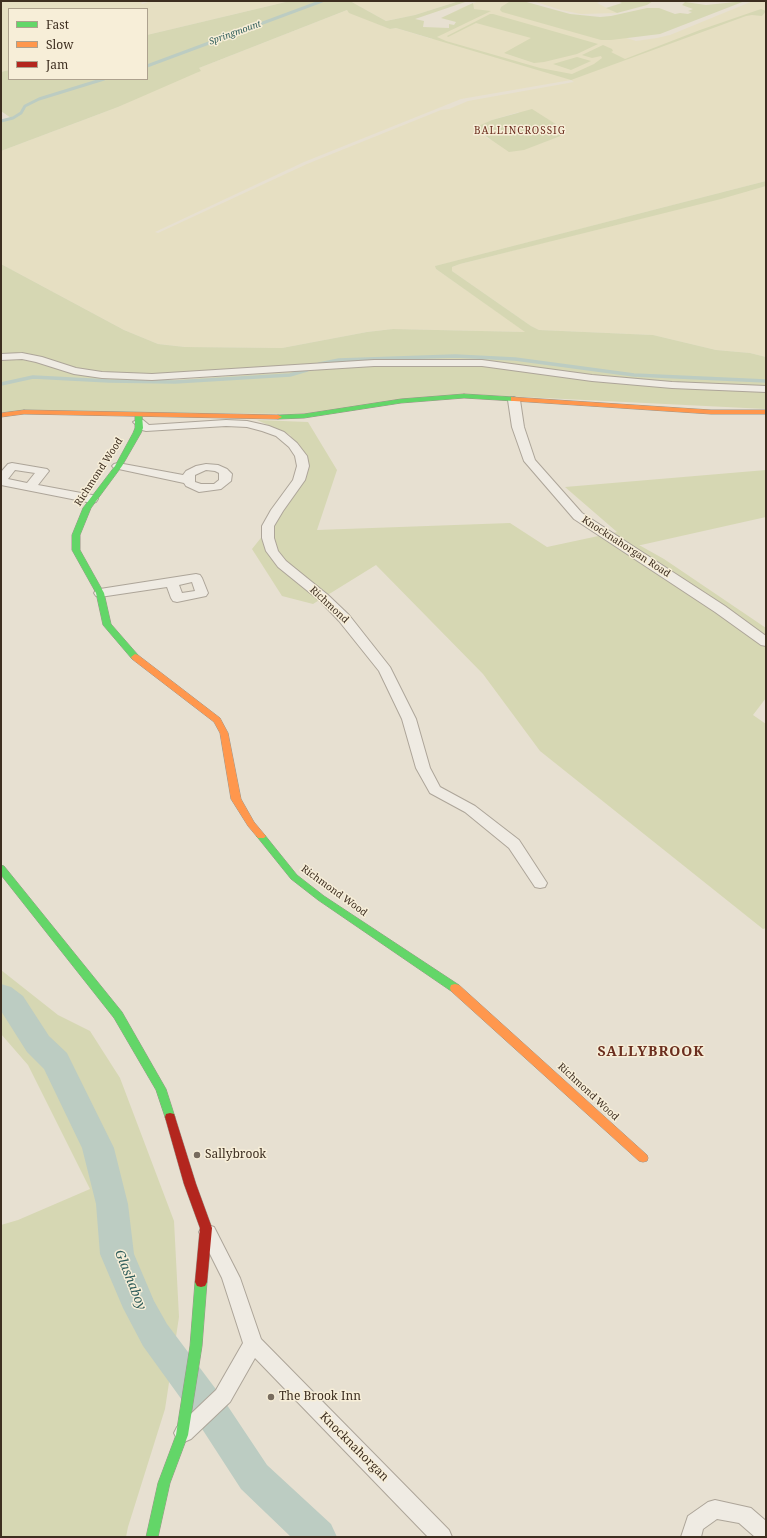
<!DOCTYPE html>
<style>
body{margin:0}
#map{position:relative;width:767px;height:1538px;overflow:hidden;background:#e7e0d1;font-family:"Noto Serif",serif}
canvas{display:block}
.frame{position:absolute;inset:0;border:2px solid #3d2e20;pointer-events:none}
.legend{position:absolute;left:8px;top:8px;width:140px;height:72px;box-sizing:border-box;background:#f7eed8;border:1px solid #ada18e;margin:0;padding:5px 7px;list-style:none;font-size:12px;color:#3d2e20}
.legend li{display:flex;align-items:center;gap:8px;height:20px}
.legend b{width:20px;border:1px solid #ada18e}
</style>
<div id="map">
<canvas width="767" height="1538"></canvas>
<div class="frame"></div>
<ul class="legend">
<li><b style="height:5px;background:#63d668"></b>Fast</li>
<li><b style="height:5px;background:#ff974d"></b>Slow</li>
<li><b style="height:5px;background:#b3261e"></b>Jam</li>
</ul>
</div>
<script>
const ctx = document.querySelector('canvas').getContext('2d');
ctx.lineJoin = 'round';
function paint(path, color) { ctx.fillStyle = color; ctx.fill(path, 'evenodd'); }
const toPath = rows => new Path2D(rows.map(r => 'M' + r).join(''));
function stroke(path, color, width, dash) { ctx.strokeStyle = color; ctx.lineWidth = width; ctx.lineCap = dash ? 'butt' : 'round'; ctx.setLineDash(dash || []); ctx.stroke(path); }
function drawText(font, color, halo, rows, align = 'center') {
  ctx.font = font + ' "Noto Serif",serif'; ctx.lineWidth = 3; ctx.setLineDash([]); ctx.textBaseline = 'middle'; ctx.strokeStyle = halo; ctx.fillStyle = color; for (const [text, x, y, turn = 0] of rows) {
    ctx.save(); ctx.translate(x, y); ctx.rotate((+turn || 0) * Math.PI / 180); ctx.textAlign = isNaN(turn) ? turn : align; if (halo) ctx.strokeText(text, 0, 0); ctx.fillText(text, 0, 0); ctx.restore();
  }
}
paint(toPath([
 [1,1,146,1,141,3,142,4,151,1,290,1,147,35,147,9,9,9,9,70,1,72],
 [345,1,459,1,415,15,386,21,350,1],
 [479,1,508,1,636,41,657,38,670,35,753,1,766,1,766,181,436,266,436,269,526,332,393,329,367,332,282,348,185,347,158,344,124,330,1,264,1,151,118,107,199,68,347,10,390,29,396,28,432,39,470,20,459,9],
 [571,80,574,82,468,101,449,109,441,110,307,164,158,233,155,232,304,162,461,99],
 [519,112,490,140,475,129,492,120],
 [533,1,603,1,597,3,617,13,581,14,561,10],
 [766,186,766,357,750,353,716,350,653,335,539,330,531,326,452,271,452,267,460,264]
]), '#e6dfc2');
paint(toPath([
 [290,1,350,1,386,21,415,15,459,1,468,1,415,19,424,21,423,27,449,28,449,24,454,25,456,22,441,18,473,3,474,9,491,11,437,37,446,41,540,68,572,74,594,64,602,58,601,56,592,58,582,55,603,45,612,49,613,51,611,52,625,59,700,30,761,9,766,11,762,16,752,15,746,16,571,80,396,28,390,29,349,13,347,10,199,68,201,71,196,73,118,107,1,151,1,120,11,118,1,111,1,72,9,70,9,79,147,79,147,35],
 [508,1,523,1,570,14,600,17,611,16,647,8,659,8,675,14,680,13,688,14,692,12,688,11,693,9,682,5,685,2,706,5,745,1,660,34,611,40,601,40,502,12,500,10,501,7,509,2],
 [617,1,653,1,647,5,617,13,606,8,622,3],
 [490,14,493,14,598,44,577,54,544,62,534,63,504,53,531,38,476,23,448,37,447,36],
 [577,57,591,61,571,70,553,64],
 [532,109,565,130,563,135,524,150,509,152,474,128,492,120],
 [766,181,766,186,721,199,460,264,452,267,452,271,531,326,539,330,653,335,716,350,750,353,766,357,766,388,632,380,557,371,511,364,456,359,399,360,144,375,89,371,21,353,1,354,1,264,124,330,158,344,185,347,282,348,367,332,393,329,525,332,436,269,435,266],
 [19,359,35,362,70,373,143,380,173,380,376,366,481,366,593,380,695,389,766,391,766,409,464,394,303,414,1,412,1,361],
 [257,420,308,422,337,470,317,530,510,523,547,547,617,532,565,487,766,470,766,517,641,545,639,545,664,559,766,628,766,698,753,715,766,724,766,928,763,929,540,751,483,674,376,565,313,604,282,596,252,549,272,524,305,473,290,435],
 [1,970,58,1015,90,1031,120,1078,174,1221,179,1317,165,1409,128,1527,126,1537,1,1537,1,1225,18,1220,90,1189,28,1065,1,1034]
]), '#d6d7b3');
stroke(toPath([
 [147,66,322,1],
 [1,121,13,118,21,113,25,106,39,99,104,79]
]), '#bcccc2', 3);
stroke(toPath([
 [319,364,339,360,455,356,515,359,634,375,766,381],
 [1,384,33,377,109,381,175,382,290,375,307,370]
]), '#bcccc2', 3.5);
paint(toPath([
 [1,984,11,987,23,996,49,1036,67,1053,114,1148,128,1204,134,1254,154,1301,167,1324,221,1396,267,1465,331,1524,337,1537,291,1537,241,1489,195,1418,143,1346,123,1308,100,1254,96,1204,82,1148,44,1069,27,1052,1,1011,1,984]
]), '#bcccc2');
const street = toPath([
 [22,353,42,357,76,368,102,372,152,374,374,360,482,360,592,375,672,382,766,386,766,392,672,388,592,381,482,366,374,366,152,380,102,378,74,374,36,362,22,359,1,360,1,354,22,353],
 [514,397,520,400,524,427,535,460,582,513,725,606,766,636,766,646,761,645,715,612,574,519,524,461,512,427,508,400,514,397],
 [139,419,143,420,149,425,226,420,247,421,269,426,284,432,297,443,307,456,309,466,305,480,283,511,274,526,274,538,278,551,286,561,328,595,349,615,390,667,416,719,430,768,440,787,475,806,519,840,547,883,545,887,540,888,535,887,509,848,465,812,430,793,416,768,402,719,379,671,339,621,320,601,278,567,266,551,262,538,262,526,271,510,293,480,297,466,295,456,289,447,276,436,262,431,247,427,226,426,146,431,142,430,133,422,139,419],
 [12,463,47,469,49,471,38,485,92,495,96,496,98,499,96,502,92,503,1,485,1,472,8,464,12,463],
 [15,470,35,473,27,483,8,479,15,470],
 [118,463,183,475,186,471,196,466,206,464,218,465,227,469,232,474,231,481,221,489,199,492,186,486,184,483,114,468,112,466,114,464,118,463],
 [206,470,215,471,219,473,219,480,214,484,201,484,195,482,195,475,206,470],
 [196,574,200,575,202,578,208,593,206,596,177,602,173,601,171,598,167,587,100,597,96,596,94,593,96,590,100,589,196,574],
 [192,582,195,591,182,593,179,585,192,582],
 [208,1225,214,1227,240,1278,261,1339,449,1530,452,1537,428,1537,255,1358,230,1402,191,1439,184,1442,177,1439,174,1433,177,1427,216,1390,243,1343,222,1278,199,1232,202,1227,208,1225],
 [715,1500,751,1508,766,1521,766,1537,755,1537,739,1523,717,1519,703,1529,701,1537,681,1537,688,1516,708,1502,715,1500]
]);
const fast = toPath([
 [464,394,514,397,518,399,514,401,464,398,401,403,304,418,278,419,274,417,278,415,304,414,401,399,464,394],
 [135,413,138,413,142,415,143,428,141,433,122,466,91,508,80,535,80,550,104,593,111,624,138,655,139,657,138,659,135,660,132,659,103,625,96,593,72,550,72,535,83,508,115,466,133,433,135,428,135,413],
 [261,833,264,834,297,875,324,896,459,985,460,988,459,991,451,991,318,900,291,879,258,838,256,836,261,833],
 [1,865,4,866,122,1012,166,1089,175,1117,174,1120,170,1121,166,1120,156,1090,114,1018,1,875,1,865],
 [201,1277,205,1278,207,1282,202,1346,188,1435,170,1483,158,1537,146,1537,158,1483,176,1435,190,1346,195,1282,197,1278,201,1277]
]);
const slow = toPath([
 [511,397,711,410,766,410,766,414,711,414,514,401,511,401,511,397],
 [24,410,278,415,282,417,278,419,24,414,1,417,1,413,24,410],
 [135,654,138,655,220,718,228,733,241,799,254,822,264,834,266,836,264,838,258,838,248,826,231,799,220,733,214,722,132,659,131,657,135,654],
 [455,984,459,985,647,1155,648,1158,647,1161,643,1162,639,1161,451,991,450,988,451,985,455,984]
]);
const jam = toPath([
 [170,1113,174,1114,175,1117,196,1184,212,1228,207,1282,205,1286,201,1287,197,1286,195,1282,200,1228,184,1184,165,1117,166,1114,170,1113]
]);
stroke(street, '#ada599', 2);
stroke(fast, '#9c958a', 1);
stroke(slow, '#9c958a', 1);
stroke(jam, '#9c958a', 1);
paint(street, '#efebe3');
paint(fast, '#63d668');
paint(slow, '#ff974d');
paint(jam, '#b3261e');
for (const [x, y, r, color] of [
 [197,1155,4,"#786c5e"],
 [271,1397,4,"#786c5e"]
]) { const dot = new Path2D(); dot.arc(x, y, r, 0, 2 * Math.PI); ctx.fillStyle = color; ctx.fill(dot); stroke(dot, '#f7eed8', 1.5); }
drawText('italic 9px', '#2f5d5a', '#f7eed8', [
 ["Springmount",235,33,-20]
]);
ctx.letterSpacing = '1px';
drawText('10px', '#6b2e1e', '#f7eed8', [
 ["BALLINCROSSIG",520,131]
]);
ctx.letterSpacing = '0px';
drawText('10px', '#3d2e20', '#f7eed8', [
 ["Richmond Wood",99,472,-57],
 ["Knocknahorgan Road",626,547,33],
 ["Richmond",329,605,43],
 ["Richmond Wood",334,891,36],
 ["Richmond Wood",588,1092,43]
]);
drawText('12px', '#3d2e20', '#f7eed8', [
 ["Sallybrook",205,1155],
 ["The Brook Inn",279,1397]
], 'left');
drawText('12px', '#3d2e20', '#f7eed8', [
 ["Knocknahorgan",354,1447,45]
]);
drawText('italic 13px', '#2f5d5a', '#f7eed8', [
 ["Glashaboy",130,1280,68]
]);
ctx.letterSpacing = '1px';
drawText('bold 14px', '#6b2e1e', '#f7eed8', [
 ["SALLYBROOK",651,1052]
]);
ctx.letterSpacing = '0px';
</script>
